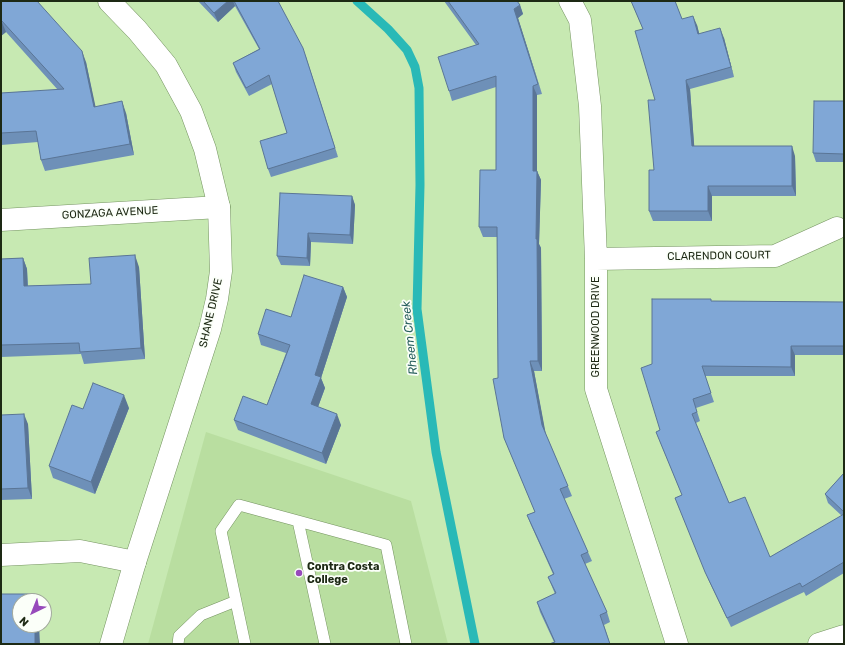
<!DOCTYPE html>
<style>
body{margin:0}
#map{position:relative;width:845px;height:645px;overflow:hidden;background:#c7e9b2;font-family:Rubik,sans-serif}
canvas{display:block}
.frame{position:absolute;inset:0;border:2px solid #1d2914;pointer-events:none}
.north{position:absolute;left:12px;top:593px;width:40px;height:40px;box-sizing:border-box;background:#fbfff9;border:1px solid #a2a99d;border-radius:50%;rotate:223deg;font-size:11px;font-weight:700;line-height:16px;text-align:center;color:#1d2914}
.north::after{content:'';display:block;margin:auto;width:14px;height:18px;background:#974abb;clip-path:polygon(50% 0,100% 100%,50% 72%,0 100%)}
</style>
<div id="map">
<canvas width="845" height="645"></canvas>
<div class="frame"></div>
<div class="north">N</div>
</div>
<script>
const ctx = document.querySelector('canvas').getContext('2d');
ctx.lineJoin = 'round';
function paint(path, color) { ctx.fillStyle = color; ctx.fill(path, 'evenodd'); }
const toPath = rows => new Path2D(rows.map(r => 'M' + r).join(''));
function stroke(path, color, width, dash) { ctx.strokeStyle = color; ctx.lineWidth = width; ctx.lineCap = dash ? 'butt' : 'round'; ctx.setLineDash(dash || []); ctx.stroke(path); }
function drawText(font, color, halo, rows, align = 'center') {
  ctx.font = font + ' Rubik,sans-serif'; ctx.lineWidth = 3.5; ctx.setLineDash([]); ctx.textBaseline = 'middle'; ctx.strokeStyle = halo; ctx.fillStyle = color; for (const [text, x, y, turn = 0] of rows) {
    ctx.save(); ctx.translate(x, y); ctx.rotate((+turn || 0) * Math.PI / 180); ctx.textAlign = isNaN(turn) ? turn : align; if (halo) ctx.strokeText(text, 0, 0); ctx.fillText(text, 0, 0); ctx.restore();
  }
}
paint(toPath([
 [206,432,411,501,448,644,148,644]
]), '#b9dea0');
stroke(toPath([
 [357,1,388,29,407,50,415,67,419,88,420,185,417,309,436,452,475,644]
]), '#29b9b7', 9);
const lane = toPath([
 [298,521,386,545,406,644],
 [178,644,179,636,201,615,236,601],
 [245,644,221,531,239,505,298,521,325,644]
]);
const street = toPath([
 [570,1,580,20,590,106,596,259,596,389,677,644],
 [1,220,219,207],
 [596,259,775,256,837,228],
 [1,555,80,551,135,562],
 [819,644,844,636]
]);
const secondary = toPath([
 [109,1,137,30,166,65,191,111,205,149,219,207,221,271,217,299,210,329,135,562,111,644]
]);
stroke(lane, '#759461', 12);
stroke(street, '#759461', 23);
stroke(secondary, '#759461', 23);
stroke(lane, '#fff', 11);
stroke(street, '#fff', 22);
stroke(secondary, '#fff', 22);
paint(toPath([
 [1,1,86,62,95,107,126,113,134,155,45,171,41,160,38,142,1,145,1,93,58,90,6,32,1,36],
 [198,1,278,1,306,57,338,157,271,177,268,169,287,133,272,84,249,96,236,72,233,63,259,49,235,6,218,22],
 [444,1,517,1,520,5,523,14,518,18,542,94,537,95,537,171,541,180,539,244,541,248,542,371,534,371,545,432,572,496,564,499,588,552,592,561,585,564,607,612,610,622,604,625,610,644,549,644,554,642,540,612,537,602,555,594,548,577,553,574,531,525,527,515,535,512,504,438,498,378,497,237,483,237,479,227,496,170,496,87,452,101,449,91,476,45],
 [631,1,675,1,682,19,697,25,699,34,724,38,734,77,690,89,694,146,795,156,796,196,712,196,712,221,653,221,649,211,654,170,655,100,643,29],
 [844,101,844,162,816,162,813,153],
 [352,196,355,205,353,244,311,242,310,266,281,265,277,256],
 [23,258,27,269,28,286,91,284,139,267,145,359,84,364,81,354,1,357,1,259],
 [343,287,347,297,321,378,325,388,318,407,341,425,326,464,238,430,234,420,267,405,286,353,261,345,258,334,291,317],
 [712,301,844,302,844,355,795,355,795,376,705,376,714,402,696,408,700,421,696,423,729,503,770,557,842,516,828,503,825,494,844,473,844,573,806,596,804,592,731,627,709,581,675,498,682,495,656,432,660,430,652,364],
 [129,408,95,494,53,478,49,466,83,409],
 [1,415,28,424,32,499,1,500]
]), '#6e90b8');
paint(toPath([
 [228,1,233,1,235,6,218,22,214,13],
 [520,5,523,14,518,18,542,94,514,9],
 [693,16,697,25,702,44,698,34],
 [1,20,6,32,1,36],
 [720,28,724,38,734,77,731,67],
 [303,48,306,57,338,157,335,148],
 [82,51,86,62,98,118,94,107],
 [686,80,690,89,695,156,692,146],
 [533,86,537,95,537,180,533,171],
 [122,101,126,113,134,155,130,144],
 [792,146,795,156,796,196,792,186],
 [537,171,541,180,539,244,541,248,542,371,538,361,536,239],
 [708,186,712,196,712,221,708,211],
 [352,196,355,205,353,244,350,235],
 [308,233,311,242,310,266,307,258],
 [135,255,139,267,145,359,141,348],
 [23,258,27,269,28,297,24,286],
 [343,287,347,297,321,378,325,388,315,415,311,404,315,375],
 [791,346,795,355,795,376,791,367],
 [530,361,534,371,546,435,542,425],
 [124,395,129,408,95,494,91,482],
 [24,414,28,424,32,499,28,488],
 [337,414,341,425,326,464,322,453],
 [35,594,37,601,35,601],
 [35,625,39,625,40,644,35,644]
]), '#5a7596');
const building = toPath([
 [1,1,37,1,82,51,94,107,122,101,130,144,41,160,36,131,1,133,1,93,64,89,1,20,1,21,1,1],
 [203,1,228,1,214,13,203,1],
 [234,1,278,1,303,48,335,148,268,169,260,141,287,133,269,75,246,88,233,63,260,49,234,1],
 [448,1,517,1,520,5,514,9,538,84,533,86,533,171,537,171,536,239,537,239,538,361,530,361,542,425,568,486,560,489,588,552,581,555,607,612,600,615,610,644,549,644,555,642,537,602,556,593,548,577,554,574,527,515,535,512,504,438,493,379,498,378,497,227,479,227,480,170,496,170,496,76,449,91,438,57,479,44,448,1],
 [631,1,675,1,682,19,693,16,698,34,720,28,731,67,686,80,692,146,792,146,792,186,708,186,708,211,649,211,649,170,654,170,648,100,655,100,635,31,643,29,631,1],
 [814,101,844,101,844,154,813,153,814,101],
 [280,193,352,196,350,235,308,233,307,258,277,256,280,193],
 [135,255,141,348,80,352,79,343,1,345,1,259,23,258,24,286,91,284,89,258,135,255],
 [304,275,343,287,315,375,321,377,311,404,337,414,322,453,234,420,243,396,267,405,290,345,258,334,266,309,291,317,304,275],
 [652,299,711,299,711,301,844,302,844,346,791,346,791,367,702,366,711,393,693,399,697,412,692,414,729,503,745,497,770,557,844,514,844,562,802,587,800,583,727,618,705,572,675,498,682,495,656,432,660,430,641,368,652,364,652,299],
 [93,383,124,395,91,482,49,466,72,405,83,409,93,383],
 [24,414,28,488,1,489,1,415,24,414],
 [844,473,844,512,825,494,844,473],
 [1,594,35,594,35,601,20,601,20,625,35,625,35,644,1,644,1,594]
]);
paint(building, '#80a7d6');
stroke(building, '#5a7596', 1);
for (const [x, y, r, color] of [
 [299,573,4,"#974abb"]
]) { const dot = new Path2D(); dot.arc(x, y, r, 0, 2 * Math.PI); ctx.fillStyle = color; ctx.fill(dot); stroke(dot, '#fbfff9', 1.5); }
drawText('11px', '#1d2914', '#fbfff9', [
 ["GONZAGA AVENUE",110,213,-3],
 ["CLARENDON COURT",719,256,-1],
 ["SHANE DRIVE",211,313,-77],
 ["GREENWOOD DRIVE",596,327,-90]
]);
drawText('bold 11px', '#1d2914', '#fbfff9', [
 ["Contra Costa",307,567],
 ["College",307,580]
], 'left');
drawText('italic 12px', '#2a615f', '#fbfff9', [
 ["Rheem Creek",410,338,-96]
]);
</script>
